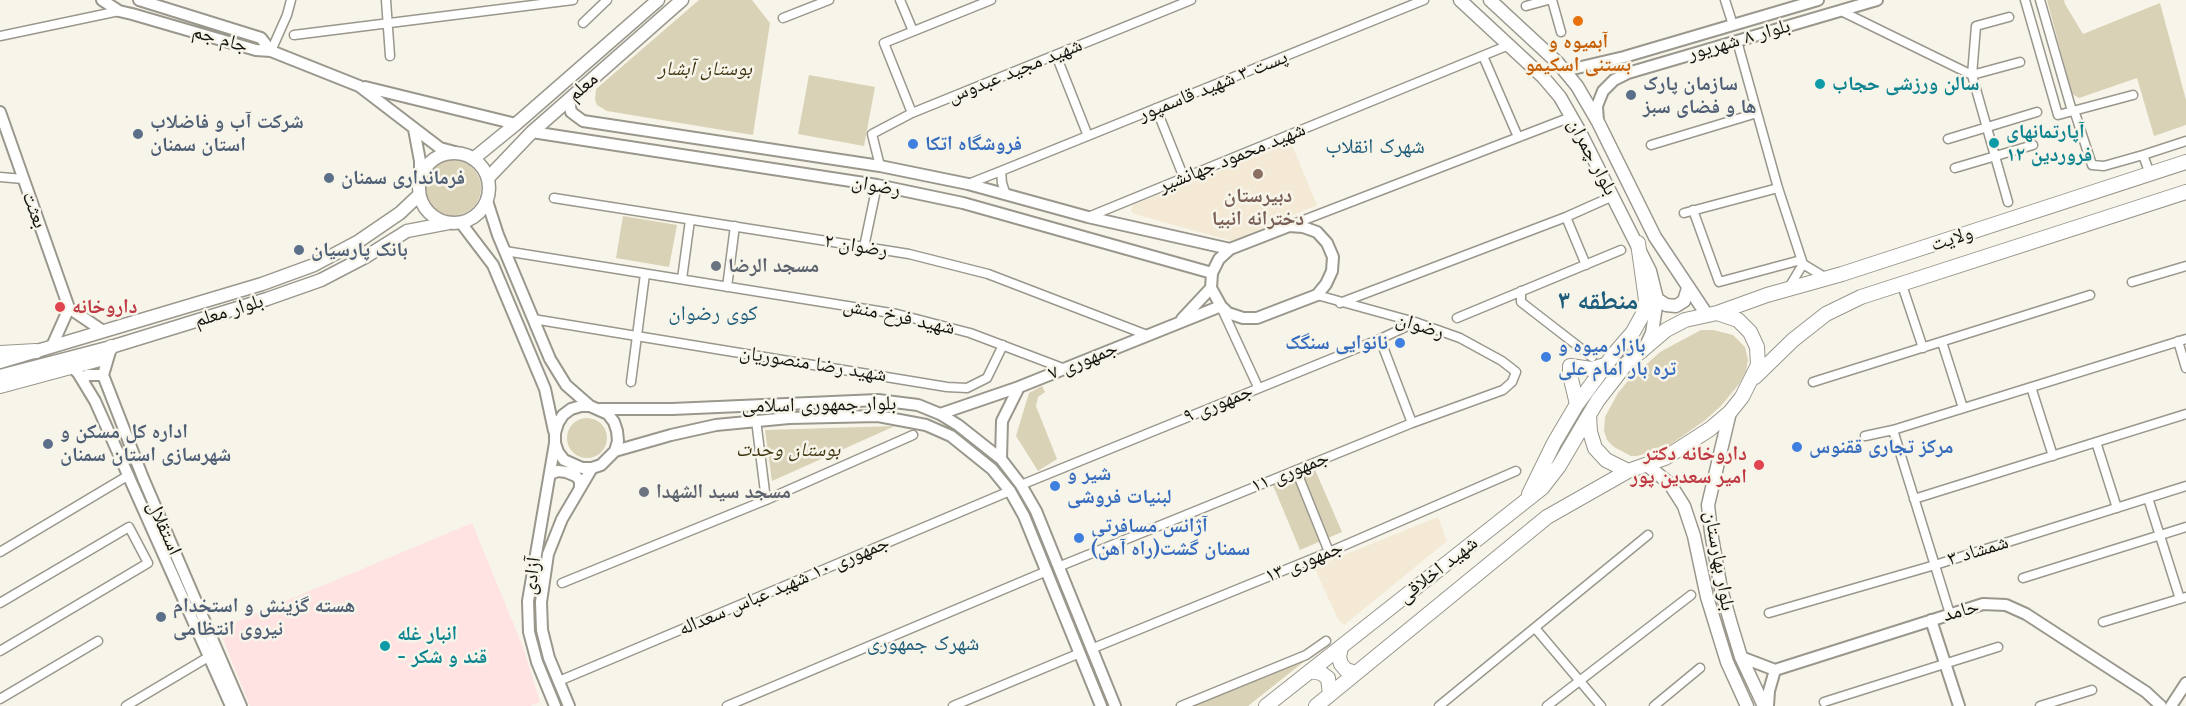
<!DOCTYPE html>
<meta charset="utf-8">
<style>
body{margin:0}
canvas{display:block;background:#f7f4e9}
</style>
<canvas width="2186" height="706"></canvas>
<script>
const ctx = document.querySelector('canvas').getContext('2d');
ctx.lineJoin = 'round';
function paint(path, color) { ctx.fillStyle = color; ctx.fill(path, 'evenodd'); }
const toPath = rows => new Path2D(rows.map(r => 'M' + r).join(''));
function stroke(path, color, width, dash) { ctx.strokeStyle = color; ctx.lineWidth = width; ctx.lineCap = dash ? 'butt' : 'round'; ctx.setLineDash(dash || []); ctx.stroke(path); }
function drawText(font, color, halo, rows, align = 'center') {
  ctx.font = font + ' "Libre Baskerville","Noto Naskh Arabic",serif'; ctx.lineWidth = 5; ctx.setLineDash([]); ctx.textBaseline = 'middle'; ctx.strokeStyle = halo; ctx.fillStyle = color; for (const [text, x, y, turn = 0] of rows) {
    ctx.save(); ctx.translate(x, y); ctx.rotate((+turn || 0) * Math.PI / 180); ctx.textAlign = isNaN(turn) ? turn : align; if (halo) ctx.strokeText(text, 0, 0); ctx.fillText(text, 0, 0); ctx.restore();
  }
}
paint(toPath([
 [472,523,523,647,540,702,530,706,250,706,219,629]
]), '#fee3e2');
paint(toPath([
 [1291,143,1317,205,1232,241,1134,214,1131,211,1133,205],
 [1438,517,1447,541,1344,625,1338,619,1314,567]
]), '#f3e9d4');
paint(toPath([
 [699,0,752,0,770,23,753,135,607,111,597,105,595,100,596,89],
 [2047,0,2064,0,2065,4,2083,34,2160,3,2186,100,2186,125,2154,136,2137,78,2079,98,2072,94],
 [809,75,875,87,864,146,798,134],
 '425 188a28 28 0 1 1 56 0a28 28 0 1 1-56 0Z',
 [623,216,677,225,669,267,616,258],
 [1701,330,1713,330,1733,335,1745,347,1748,360,1746,371,1739,384,1721,406,1704,421,1667,447,1637,456,1631,456,1614,447,1607,440,1604,431,1605,417,1618,393,1627,382,1660,352],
 [1042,386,1045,392,1038,397,1036,406,1057,459,1038,471,1016,436,1029,393],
 '567 438a20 20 0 1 1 40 0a20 20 0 1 1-40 0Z',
 [895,426,772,481,765,430],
 [1313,465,1342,532,1300,550,1272,483],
 [1306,660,1248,706,1185,706]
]), '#dad2b6');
const minor = toPath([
 [386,0,390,56],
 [900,0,913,31],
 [1552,0,1561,32],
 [1725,0,1733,25],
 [2025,0,2058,115,2133,95],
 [2040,0,2072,111],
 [1526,6,1548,0],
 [1841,11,1972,75,2020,62],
 [783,18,829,0],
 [583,23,607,0],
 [294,35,573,0],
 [0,36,119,11],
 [1737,41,1778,188,1803,264],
 [271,51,287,15,291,0],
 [1056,55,1088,136],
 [1483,56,1518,137],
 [1156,108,1184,178],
 [2074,110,2092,165,2104,166,2143,155,2150,174],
 [912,113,884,43,991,0],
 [1948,139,2037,112],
 [1651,145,1757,113],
 [2143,155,2186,141],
 [880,166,872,134,912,113,1191,0],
 [1955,168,2033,145],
 [1001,171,1424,0],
 [0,177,23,179],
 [968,184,1001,171,1002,183,1006,195],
 [554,198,909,254,988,274,1147,335],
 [2008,202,1972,75,1976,26,2009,17],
 [1693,210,1719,282,1801,260],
 [1684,213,1778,188],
 [1088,217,1509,45],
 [1566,217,1586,265],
 [1291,225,1571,117],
 [864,247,877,185],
 [505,251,897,314,970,333,1065,369],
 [682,279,690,220],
 [2132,282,2186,266],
 [1902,285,1923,348],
 [727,287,735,226],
 [1788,289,1803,264,1826,278],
 [1521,291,1521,302,1592,357],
 [1340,303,1566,217,1613,196],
 [1222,309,1258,387],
 [1457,318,1621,250],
 [533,319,947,387,967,388,987,378,1003,345],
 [1380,339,1412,423],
 [2178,341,2186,368],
 [1942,342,1963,408],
 [631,382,645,274],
 [1813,382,2090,295],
 [2031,387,2053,456],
 [756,420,766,500],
 [1893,430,1950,614],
 [1865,436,1893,430,2186,339],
 [2096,442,2117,508],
 [1296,470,1329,552],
 [1021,485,1380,339,1414,323],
 [2148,498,2180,599],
 [1914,499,2186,414],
 [0,552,129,475],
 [1058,567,1412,423,1503,390,1512,382,1516,372,1502,361,1460,338,1415,322,1317,295],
 [2023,578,2186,527],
 [562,583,766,500,913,435],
 [0,603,129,527,148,563,0,651],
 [1769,613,1935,565,2186,486],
 [2103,622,2186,597],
 [1535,628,1601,706],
 [1091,649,1329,552,1516,471],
 [559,681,1010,491],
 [0,699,98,641],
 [1824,702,1998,647],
 [126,706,210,656],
 [727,706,1047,571],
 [953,706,1080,653],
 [1181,706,1306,655,1326,641],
 [1439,706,1648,535],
 [1547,706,1691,595],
 [1654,706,1700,668],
 [2040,706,2092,690]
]);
const tertiary = toPath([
 [102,0,119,11,132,14,256,50,271,51,359,86,440,148,462,154],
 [139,0,261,38,271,51],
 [1564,71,1624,57,1818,0],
 [365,87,516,124],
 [569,100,571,112,583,121,880,166,968,184,1088,217,1230,249],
 [0,112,69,308],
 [1598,122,1597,106,1603,91,1614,80,1628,73,1877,0],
 [414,129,420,161,420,178],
 [532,132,877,185,963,203,1212,273],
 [487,201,498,235,550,359,566,385,590,406],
 [461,223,493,265,545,389,554,431],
 [1289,226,1303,227,1317,232,1327,243,1333,257,1332,271,1326,284,1317,295,1257,318,1243,318,1228,313,1221,306,1211,288,1212,273,1219,259,1230,249,1289,226],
 [1182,319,1211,288],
 [52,346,69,308,103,331],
 [111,348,103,375,143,478,241,706],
 [72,367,78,373,95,401,231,706],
 [83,380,87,375,103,375],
 [600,409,672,409,878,400,918,405,940,414,958,425,1001,459,1021,485,1036,511,1115,706],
 [940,414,1019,387,1221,306],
 [615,451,671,435,716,425,789,418,878,416,926,425,951,436,992,469,1010,491,1024,516,1101,706],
 [1001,459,1002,421,1019,387],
 [550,474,558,471,566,472,576,476,580,481,580,488],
 [1931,620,1959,706],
 [1741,657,1775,670],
 [1775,670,1983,604,2006,605,2026,614,2146,692,2161,706],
 [555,706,537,662,529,632,528,601,555,443,555,433,558,423,563,415,571,409,581,406,590,406,608,414,614,422,617,431,618,441,615,451,601,465,592,468,582,468,564,460,558,452,555,443],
 [569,706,549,658,542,630,541,602,548,554,562,519,592,468],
 [1768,706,1769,691,1775,670],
 [2171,706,2186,683]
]);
const secondary = toPath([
 [1460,0,1543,77,1560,97,1580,132,1650,271,1657,299,1652,333,1646,346],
 [1490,0,1558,63,1577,86,1598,122,1655,237,1707,315],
 '419 188a35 35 0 1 1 70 0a35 35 0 1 1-70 0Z',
 [473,159,516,124,658,0],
 [488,178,532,132,682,0],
 [1657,299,1666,305,1676,306,1684,301,1688,288],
 [0,362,262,284,314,265,359,241,400,213,419,195],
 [0,376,111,347,267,299,321,280,367,256,407,231,449,223],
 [1730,412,1708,505,1711,532,1721,589,1731,624,1741,657,1764,706],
 [1647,465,1670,484,1684,506,1694,536,1707,597,1727,662,1747,706]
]);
const primary = toPath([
 [1717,313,1767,295,1842,274,2186,162],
 [1717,313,1738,320,1750,332,1757,347,1758,365,1742,397,1730,412,1710,429,1665,458,1628,471,1606,460,1595,448,1590,432,1589,415,1598,400,1626,364,1666,330,1685,320,1717,313],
 [0,353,36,351],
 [1755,377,1793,340,1826,314,1861,297,2186,192],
 [0,386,100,359,111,347],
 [1577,404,1570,375,1570,366,1592,369,1605,365],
 [1529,494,1554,443,1577,404,1614,354,1633,332,1643,314,1646,300,1638,243],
 [1341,647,1339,657,1341,664,1346,670,1356,673],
 [1310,671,1321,673,1328,678,1330,694],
 [1266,706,1542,488,1559,466,1589,415],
 [1316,706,1547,517,1628,471]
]);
stroke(minor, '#9a978d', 11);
stroke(tertiary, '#9a978d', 14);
stroke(secondary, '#9a978d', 15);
stroke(primary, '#9a978d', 16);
stroke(minor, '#fff', 8);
stroke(tertiary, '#fff', 10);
stroke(secondary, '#fff', 12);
stroke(primary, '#fff', 14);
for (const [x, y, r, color] of [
 [1578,21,6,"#e8710a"],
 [1820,84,6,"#0f9aa8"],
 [1631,95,6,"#5c6f8a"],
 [138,134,6,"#5c6f8a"],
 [1994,143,6,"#0f9aa8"],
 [913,144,6,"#3f7fe0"],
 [1258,174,6,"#8d6e63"],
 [329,178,6,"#5c6f8a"],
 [299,250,6,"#5c6f8a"],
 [716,266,6,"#6b7280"],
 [60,307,6,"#e0444e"],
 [1400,343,6,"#3f7fe0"],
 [1546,357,6,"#3f7fe0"],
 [48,444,6,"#5c6f8a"],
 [1797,447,6,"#3f7fe0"],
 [1759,465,6,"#e0444e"],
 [1055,486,6,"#3f7fe0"],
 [644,492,6,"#6b7280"],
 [1079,538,6,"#3f7fe0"],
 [161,617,6,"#5c6f8a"],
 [385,646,6,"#0f9aa8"]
]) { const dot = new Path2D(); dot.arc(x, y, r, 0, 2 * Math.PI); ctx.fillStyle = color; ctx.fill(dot); stroke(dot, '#f7f4e9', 2); }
drawText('20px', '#14130f', '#f7f4e9', [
 ["جام جم",220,39,16],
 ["بلوار ۸ شهریور",1739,40,-16],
 ["شهید مجید عبدوس",1015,71,-22],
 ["پست ۳ شهید قاسمپور",1213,86,-22],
 ["معلم",583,87,-41],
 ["بلوار چمران",1592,157,62],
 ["شهید محمود جهانشیر",1232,158,-22],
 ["رضوان",876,186,10],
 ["بعثت",34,210,70],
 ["ولایت",1952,239,-18],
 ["رضوان ۲",856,246,9],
 ["بلوار معلم",229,311,-17],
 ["شهید فرخ منش",899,317,12],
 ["رضوان",1420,326,17],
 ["جمهوری ۷",1083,361,-22],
 ["شهید رضا منصوریان",813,364,9],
 ["جمهوری ۹",1218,404,-22],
 ["بلوار جمهوری اسلامی",819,405,-1],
 ["جمهوری ۱۱",1290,472,-22],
 ["استقلال",164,528,66],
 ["شمشاد ۳",1978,551,-17],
 ["بلوار بهارستان",1719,561,80],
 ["جمهوری ۱۳",1304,562,-22],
 ["شهید اخلاقی",1438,570,-38],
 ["آزادی",532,576,-82],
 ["جمهوری ۱۰ شهید عباس سعداله",784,586,-23],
 ["حامد",1961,611,-15]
]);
drawText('bold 20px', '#c56008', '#f7f4e9', [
 ["آبمیوه و",1578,42],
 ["بستنی اسکیمو",1578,65]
]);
drawText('italic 20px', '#413713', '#f7f4e9', [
 ["بوستان آبشار",705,69],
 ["بوستان وحدت",788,450]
]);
drawText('bold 20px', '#4e5e75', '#f7f4e9', [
 ["سازمان پارک",1643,84],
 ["ها و فضای سبز",1643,107],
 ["شرکت آب و فاضلاب",150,122],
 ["استان سمنان",150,145],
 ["فرمانداری سمنان",341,178],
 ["بانک پارسیان",311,250],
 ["اداره کل مسکن و",60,432],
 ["شهرسازی استان سمنان",60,455],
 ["هسته گزینش و استخدام",173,606],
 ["نیروی انتظامی",173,629]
], 'left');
drawText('bold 20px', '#0d838f', '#f7f4e9', [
 ["سالن ورزشی حجاب",1832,84],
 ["آپارتمانهای",2006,132],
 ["۱۲ فروردین",2006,155],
 ["انبار غله",397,634],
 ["- قند و شکر",397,657]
], 'left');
drawText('bold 20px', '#366cbe', '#f7f4e9', [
 ["فروشگاه اتکا",925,144],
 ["نانوایی سنگک",1388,343,"right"],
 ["بازار میوه و",1558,346],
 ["تره بار امام علی",1558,369],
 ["مرکز تجاری ققنوس",1809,447],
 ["شیر و",1067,474],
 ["لبنیات فروشی",1067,497],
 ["آژانس مسافرتی",1091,526],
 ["سمنان گشت(راه آهن)",1091,549]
], 'left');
drawText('bold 20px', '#785e54', '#f7f4e9', [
 ["دبیرستان",1258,196],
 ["دخترانه انبیا",1258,219]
]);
drawText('bold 20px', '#5b616d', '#f7f4e9', [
 ["مسجد الرضا",728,266],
 ["مسجد سید الشهدا",656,492]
], 'left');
drawText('bold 20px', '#be3a42', '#f7f4e9', [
 ["داروخانه",72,307],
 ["داروخانه دکتر",1747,454,"right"],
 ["امیر سعدین پور",1747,477,"right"]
], 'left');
drawText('21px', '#1d5c7a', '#f7f4e9', [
 ["شهرک انقلاب",1375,147],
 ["کوی رضوان",713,314],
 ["شهرک جمهوری",923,644]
]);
drawText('bold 26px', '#1d5c7a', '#f7f4e9', [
 ["منطقه ۳",1598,302]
]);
</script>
